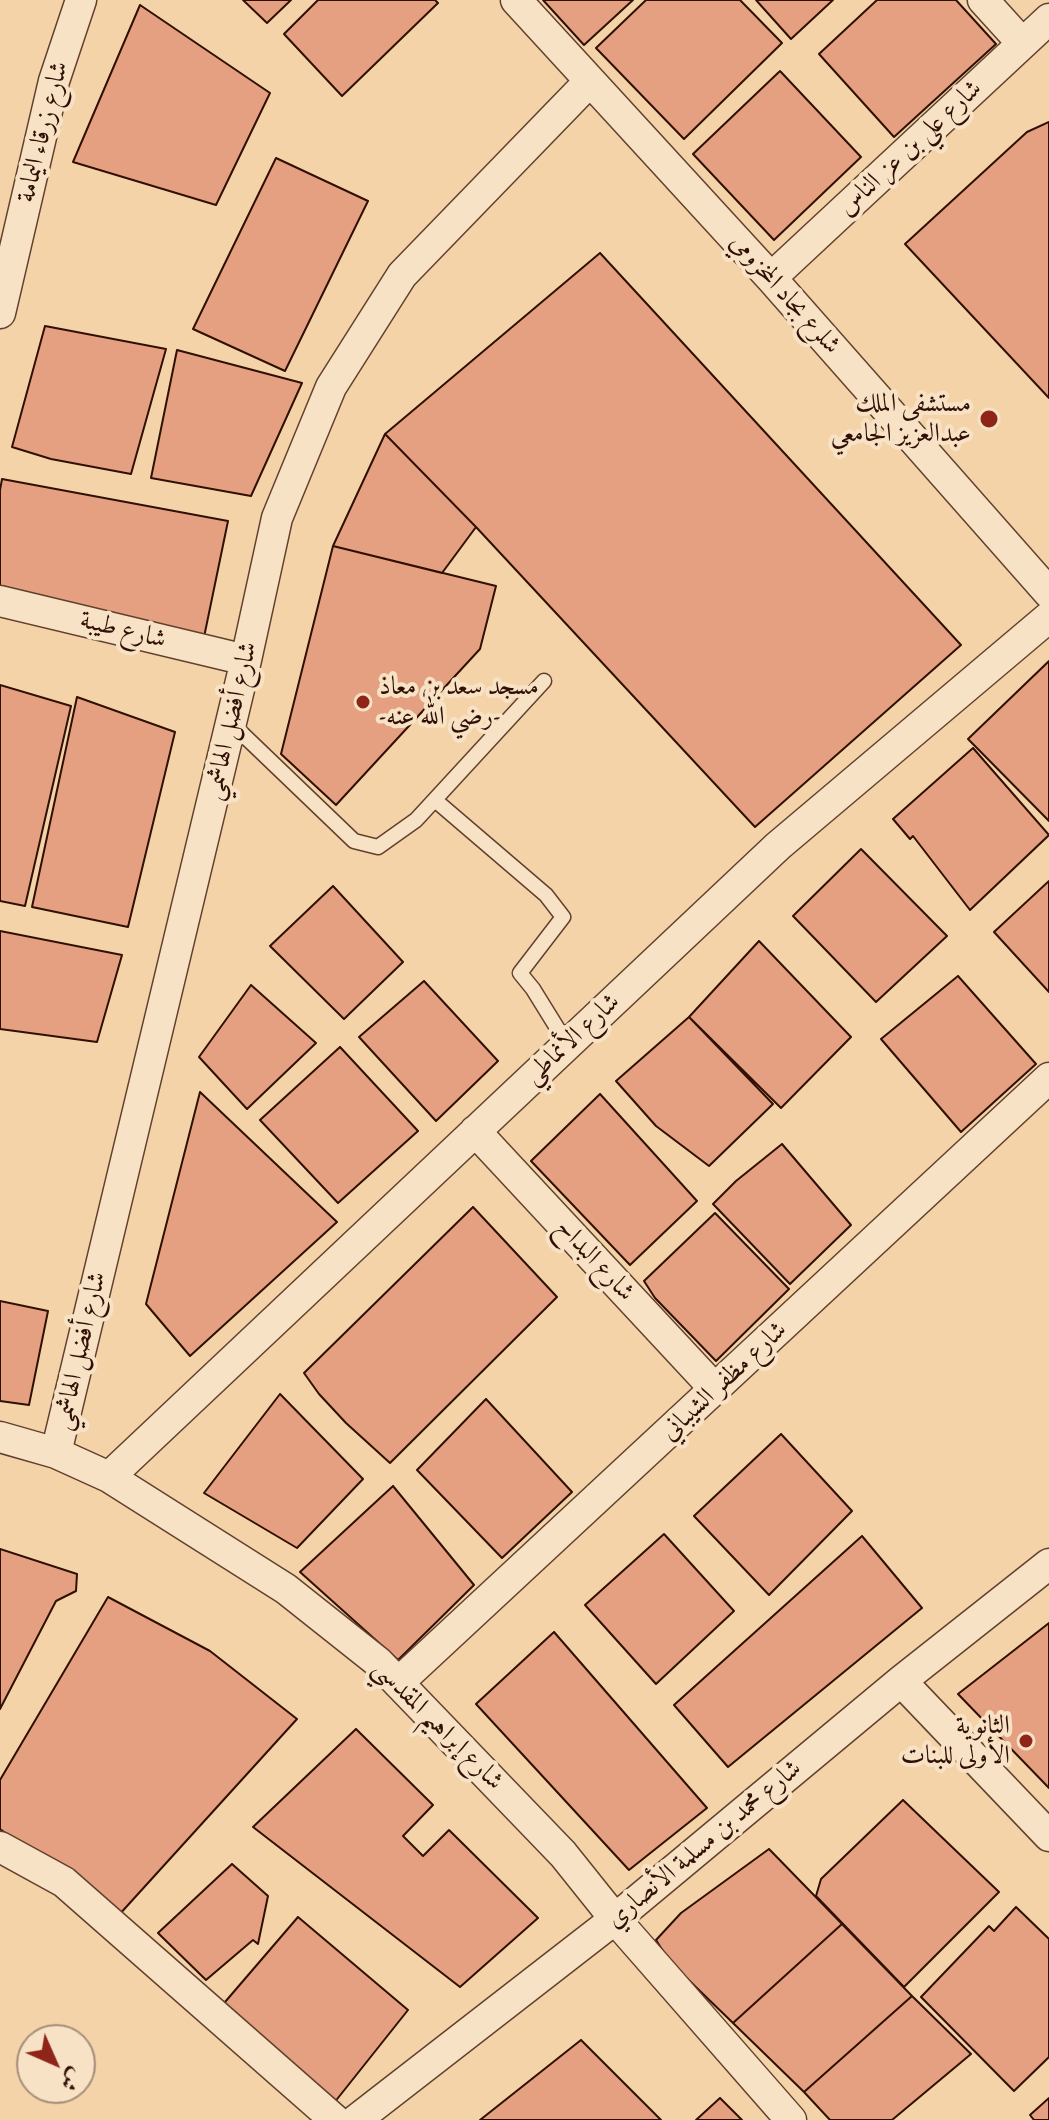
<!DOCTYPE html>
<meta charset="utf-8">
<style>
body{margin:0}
#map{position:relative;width:1049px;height:2120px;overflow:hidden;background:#f3d3a7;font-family:"EB Garamond",Amiri,serif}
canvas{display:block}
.north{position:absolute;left:16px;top:2024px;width:80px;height:80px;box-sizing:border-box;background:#f7e2c6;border:2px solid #a78e79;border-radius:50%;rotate:135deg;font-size:22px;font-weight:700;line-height:32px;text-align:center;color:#301005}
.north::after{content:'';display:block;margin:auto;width:28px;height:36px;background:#8f2418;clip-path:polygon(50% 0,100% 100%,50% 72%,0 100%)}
</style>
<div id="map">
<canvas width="1049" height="2120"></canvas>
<div class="north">ش</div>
</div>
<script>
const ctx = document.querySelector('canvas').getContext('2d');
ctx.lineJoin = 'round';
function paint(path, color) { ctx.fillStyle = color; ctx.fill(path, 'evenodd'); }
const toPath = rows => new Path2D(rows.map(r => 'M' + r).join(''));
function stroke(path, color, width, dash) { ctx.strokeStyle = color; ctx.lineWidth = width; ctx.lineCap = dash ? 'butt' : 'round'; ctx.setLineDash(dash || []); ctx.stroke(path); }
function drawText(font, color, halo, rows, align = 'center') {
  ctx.font = font + ' "EB Garamond",Amiri,serif'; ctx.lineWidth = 8; ctx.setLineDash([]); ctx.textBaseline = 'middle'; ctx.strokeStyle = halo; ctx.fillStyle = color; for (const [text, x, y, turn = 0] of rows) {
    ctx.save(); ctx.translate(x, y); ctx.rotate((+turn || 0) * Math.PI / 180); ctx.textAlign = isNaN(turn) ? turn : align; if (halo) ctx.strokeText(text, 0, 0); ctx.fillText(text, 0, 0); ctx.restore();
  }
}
const building = toPath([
 [243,0,291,0,267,23,243,0],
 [318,0,435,0,438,3,342,96,284,34,318,0],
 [543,0,633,0,584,45,543,0],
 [646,0,740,0,782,43,684,139,596,48,646,0],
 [756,0,833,0,791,39,756,0],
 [877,0,956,0,996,44,894,137,819,54,877,0],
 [140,5,270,93,216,205,73,162,140,5],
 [780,71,861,157,774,240,693,154,780,71],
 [1049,122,1049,398,905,244,1027,132,1049,122],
 [276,158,368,201,285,371,193,329,276,158],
 [600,253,961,645,755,827,476,527,385,434,600,253],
 [45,326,166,349,131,474,51,459,12,447,45,326],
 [177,350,302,383,251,496,151,478,177,350],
 [385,434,476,527,442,573,333,546,385,434],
 [2,479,228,521,203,642,0,589,0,490,2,479],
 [333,546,496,586,480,649,336,805,281,754,333,546],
 [1049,661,1049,821,968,739,1049,661],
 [0,685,71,706,25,906,0,901,0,685],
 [77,697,175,732,128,927,32,907,77,697],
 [973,748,1049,835,970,910,913,836,910,839,893,819,973,748],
 [861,849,947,936,876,1002,793,916,861,849],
 [1049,881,1049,992,994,932,1049,881],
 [333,886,403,962,344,1019,270,946,333,886],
 [0,931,122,955,97,1042,0,1029,0,931],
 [759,941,851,1037,781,1108,689,1017,759,941],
 [958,976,1036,1064,961,1132,881,1039,958,976],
 [424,981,498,1061,436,1121,359,1037,424,981],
 [251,985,316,1043,247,1109,199,1057,251,985],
 [689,1017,773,1104,709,1166,656,1126,616,1081,689,1017],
 [340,1047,418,1131,338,1203,260,1120,340,1047],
 [200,1092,337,1222,190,1356,146,1304,200,1092],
 [600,1094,697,1201,630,1265,531,1161,600,1094],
 [782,1144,851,1225,790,1284,713,1204,736,1181,782,1144],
 [473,1207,557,1297,390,1463,346,1423,319,1394,304,1373,473,1207],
 [715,1213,789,1289,716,1361,655,1298,644,1281,715,1213],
 [0,1301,48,1311,29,1405,0,1401,0,1301],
 [280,1394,363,1479,297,1548,204,1493,280,1394],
 [486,1399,572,1492,502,1558,417,1470,486,1399],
 [781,1434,852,1511,769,1595,694,1516,781,1434],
 [393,1486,474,1585,398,1660,300,1572,393,1486],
 [664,1534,734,1611,656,1684,585,1605,664,1534],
 [862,1536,922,1608,728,1767,674,1705,862,1536],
 [0,1549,77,1574,76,1591,56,1601,0,1709,0,1549],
 [108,1597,210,1651,297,1719,118,1916,0,1829,0,1780,108,1597],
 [1049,1623,1049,1788,958,1694,1049,1623],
 [554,1632,707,1808,629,1870,476,1704,554,1632],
 [356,1729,433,1805,403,1836,423,1856,449,1830,538,1918,460,1987,253,1827,356,1729],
 [903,1800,999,1892,904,1987,816,1896,821,1879,903,1800],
 [769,1849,842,1924,733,2023,670,1962,656,1940,681,1913,769,1849],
 [232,1864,268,1896,258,1944,253,1940,206,1980,158,1933,232,1864],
 [1016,1907,1049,1939,1049,2057,1014,2091,921,1997,989,1926,994,1931,1016,1907],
 [298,1917,408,2010,334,2103,219,2009,298,1917],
 [842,1924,912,1996,804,2092,733,2023,842,1924],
 [912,1996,971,2054,892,2120,830,2120,804,2092,912,1996],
 [581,2040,661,2120,480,2120,581,2040],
 [720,2098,742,2120,696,2120,720,2098],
 [1049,2098,1049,2120,1034,2120,1030,2115,1049,2098]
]);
paint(building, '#e5a081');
stroke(building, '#301005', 2);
const lane = toPath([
 [231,723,354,841,378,847,416,820,544,681],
 [435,800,546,895,563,917,520,973,533,989,567,1044]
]);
const street = toPath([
 [516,0,771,278,1049,593],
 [983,0,1022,43],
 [771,278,1049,19],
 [0,313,54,81,81,0],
 [0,601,246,660],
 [475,1131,715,1389],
 [0,1437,56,1453,109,1477,286,1589,378,1662,563,1854,615,1919,791,2120],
 [56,1453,246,660,277,518,331,387,402,275,590,81],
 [109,1477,778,846,1049,617],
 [901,1681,1049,1836],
 [398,1683,1049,1078],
 [0,1847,64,1882,335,2120],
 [356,2120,615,1919,901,1681,1049,1564]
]);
stroke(lane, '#61412e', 17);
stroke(street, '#61412e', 33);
stroke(lane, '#f7e2c6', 14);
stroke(street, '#f7e2c6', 30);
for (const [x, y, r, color] of [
 [989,419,10,"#8f2418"],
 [363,702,8,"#8f2418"],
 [1026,1741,8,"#8f2418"]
]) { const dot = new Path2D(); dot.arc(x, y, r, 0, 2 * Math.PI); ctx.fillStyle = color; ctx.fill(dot); stroke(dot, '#f7e2c6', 3); }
drawText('26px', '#301005', '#f7e2c6', [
 ["شارع زرقاء اليمامة",43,132,-76],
 ["شارع علي بن عز الناس",910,148,-43],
 ["شلرع بجاد المخزومي",785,294,48],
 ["شارع طيبة",123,630,14],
 ["شارع أفضل الهاشمي",231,721,-77],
 ["شارع الأنماطي",572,1039,-43],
 ["شارع البداح",595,1260,47],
 ["شارع أفضل الهاشمي",80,1351,-77],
 ["شارع مظفر الشيباني",724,1381,-43],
 ["شارع إبراهيم المقدسي",438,1725,45],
 ["شارع محمد بن مسلمة الأنصاري",704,1844,-40]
]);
drawText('26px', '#301005', '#f7e2c6', [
 ["مستشفى الملك",971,404],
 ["عبدالعزيز الجامعي",971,434],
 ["مسجد سعد بن معاذ",379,687,"left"],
 ["-رضي الله عنه-",379,717,"left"],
 ["الثانوية",1010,1726],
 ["الأولى للبنات",1010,1756]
], 'right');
</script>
